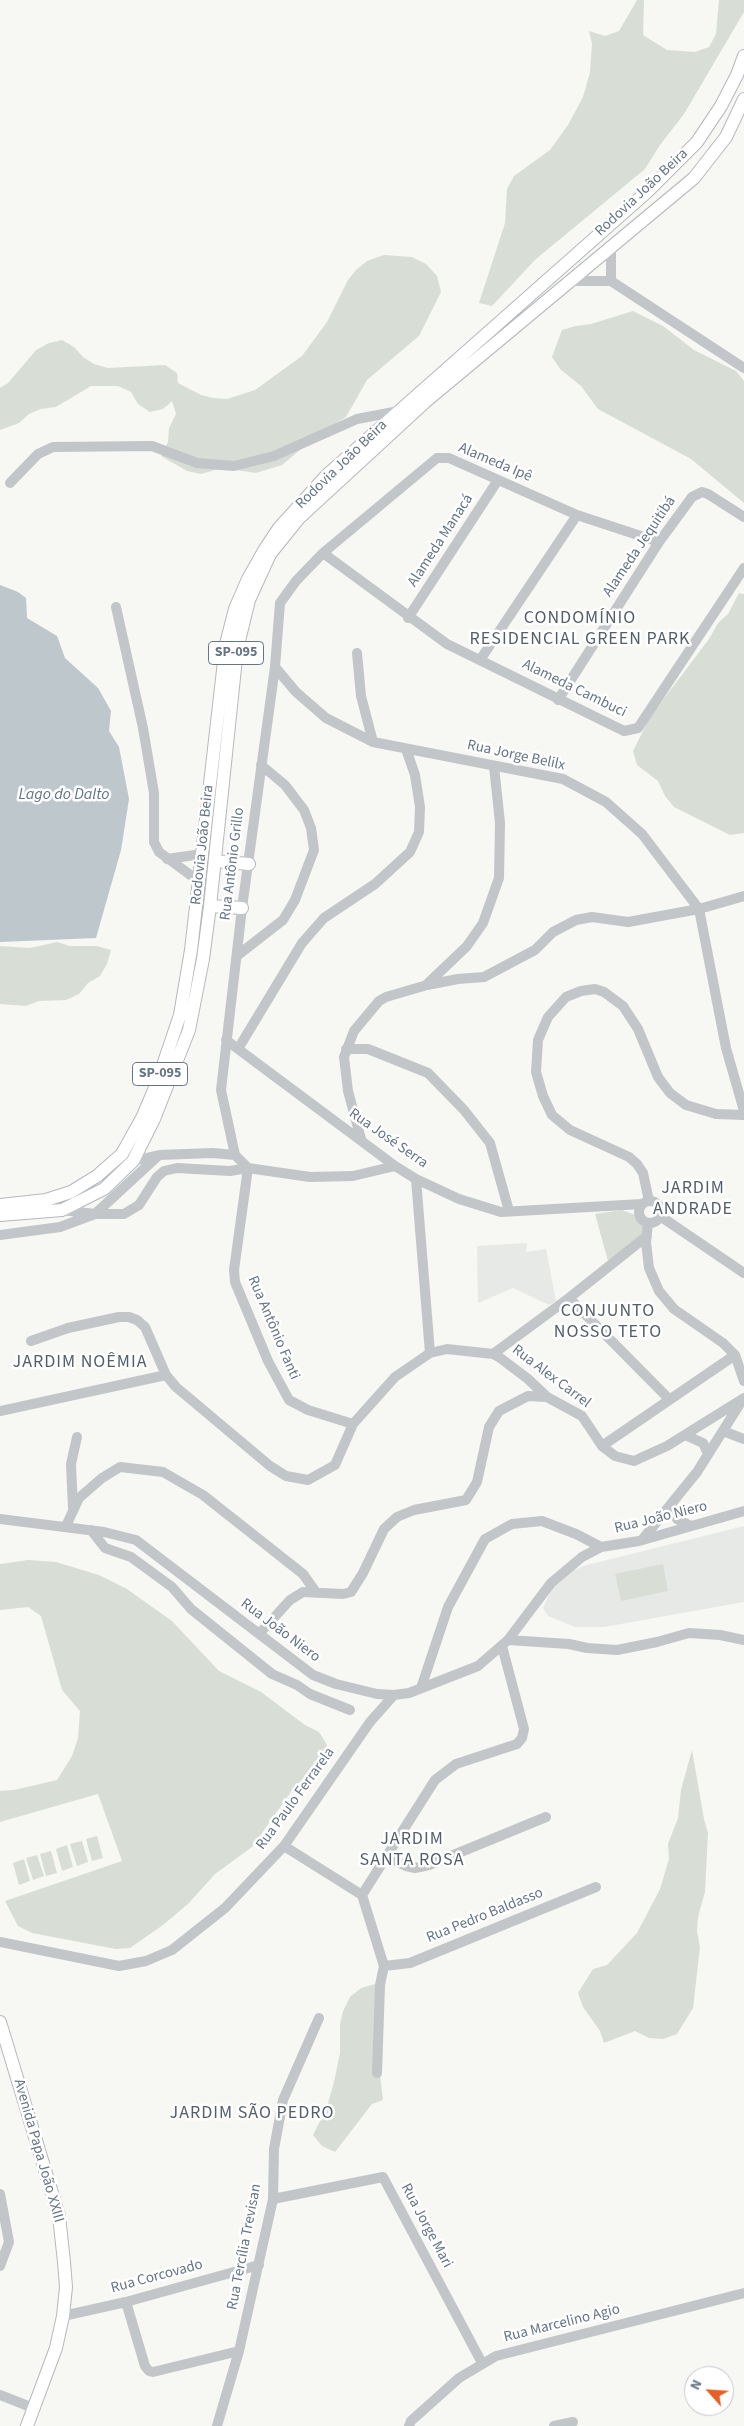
<!DOCTYPE html>
<meta charset="utf-8">
<style>
body{margin:0}
#map{position:relative;width:744px;height:2426px;overflow:hidden;background:#f7f7f4;font-family:"Source Sans 3",sans-serif}
canvas{display:block}
.north{position:absolute;left:684px;top:2366px;width:50px;height:50px;box-sizing:border-box;background:#fff;border:1px solid #c2c8ce;border-radius:50%;rotate:296deg;font-size:14px;font-weight:700;line-height:20px;text-align:center;color:#667585}
.north::after{content:'';display:block;margin:auto;width:18px;height:22px;background:#e36127;clip-path:polygon(50% 0,100% 100%,50% 72%,0 100%)}
</style>
<div id="map">
<canvas width="744" height="2426"></canvas>
<div class="north">N</div>
</div>
<script>
const ctx = document.querySelector('canvas').getContext('2d');
ctx.lineJoin = 'round';
function paint(path, color) { ctx.fillStyle = color; ctx.fill(path, 'evenodd'); }
const toPath = rows => new Path2D(rows.map(r => 'M' + r).join(''));
function stroke(path, color, width, dash) { ctx.strokeStyle = color; ctx.lineWidth = width; ctx.lineCap = dash ? 'butt' : 'round'; ctx.setLineDash(dash || []); ctx.stroke(path); }
function drawText(font, color, halo, rows, align = 'center') {
  ctx.font = font + ' "Source Sans 3",sans-serif'; ctx.lineWidth = 5; ctx.setLineDash([]); ctx.textBaseline = 'middle'; ctx.strokeStyle = halo; ctx.fillStyle = color; for (const [text, x, y, turn = 0] of rows) {
    ctx.save(); ctx.translate(x, y); ctx.rotate((+turn || 0) * Math.PI / 180); ctx.textAlign = isNaN(turn) ? turn : align; if (halo) ctx.strokeText(text, 0, 0); ctx.fillText(text, 0, 0); ctx.restore();
  }
}
paint(toPath([
 [527,1243,526,1252,546,1249,556,1301,549,1305,513,1288,478,1303,477,1246],
 [744,1526,744,1602,604,1627,575,1627,548,1616,543,1608,553,1586,570,1572,583,1566]
]), '#e7e9e7');
paint(toPath([
 [637,0,644,0,643,35,667,50,695,52,709,47,716,34,719,0,744,0,744,12,684,114,660,145,645,169,536,259,492,306,479,303,505,223,507,189,514,176,550,150,568,125,583,97,590,72,592,44,589,31,605,36,619,31],
 [384,255,412,257,426,264,437,276,441,292,419,336,367,380,346,417,324,430,282,465,256,473,229,469,215,470,201,474,187,471,161,456,168,442,169,428,176,414,172,401,163,409,150,412,138,404,131,392,118,386,91,386,56,407,41,409,29,414,19,423,0,430,0,388,8,383,36,350,49,343,62,340,74,347,83,357,94,364,108,368,165,365,177,373,178,383,201,395,213,398,227,399,255,390,302,356,327,322,348,280,356,270,367,261],
 [633,311,663,326,694,350,736,371,744,381,744,503,691,459,598,409,581,386,560,369,552,357,562,330,576,326,591,324],
 [739,593,744,594,744,833,730,835,674,807,665,796,658,781,637,765,633,751,650,717,709,639,718,623,728,614],
 [57,942,70,946,97,946,111,950,107,964,100,976,88,983,79,994,66,1000,39,1001,26,1006,0,1004,0,946,30,948],
 [622,1210,638,1216,645,1228,641,1236,608,1261,595,1214],
 [28,1560,56,1562,99,1575,127,1589,172,1621,219,1671,261,1692,305,1725,319,1732,327,1745,322,1760,293,1789,252,1847,215,1874,188,1904,163,1925,130,1948,116,1949,32,1933,18,1926,5,1901,122,1861,98,1794,0,1822,0,1791,14,1790,57,1780,72,1756,78,1738,80,1711,62,1690,41,1616,28,1607,0,1610,0,1564],
 [663,1564,668,1591,621,1601,615,1574],
 [692,1750,704,1819,708,1833,705,1892,698,1917,697,1931,700,1947,693,2008,677,2034,663,2039,649,2038,635,2031,604,2043,600,2031,583,2007,578,1993,593,1969,607,1965,637,1933,660,1889,669,1859,668,1844,678,1818,681,1790],
 [97,1836,103,1858,92,1861,86,1839],
 [82,1841,88,1862,77,1866,70,1844],
 [67,1845,73,1867,62,1871,56,1849],
 [51,1851,57,1873,46,1876,40,1854],
 [37,1855,44,1876,33,1880,26,1858],
 [24,1859,30,1881,19,1885,13,1863],
 [375,1984,379,1998,379,2067,383,2100,372,2104,335,2152,322,2146,313,2135,327,2107,334,2082,340,2053,340,2024,343,2011,350,1997,361,1988]
]), '#d8ded5');
paint(toPath([
 [0,585,18,592,26,598,27,618,57,636,65,658,98,688,111,711,109,731,119,747,129,799,121,850,96,938,0,942]
]), '#bdc7cc');
const major = toPath([
 [215,861,249,864],
 [210,906,242,908],
 [0,1205,46,1200,71,1192,97,1176,122,1154,142,1118,157,1083,180,1015,191,950,226,644,235,609,248,579,265,549,279,528,327,475,648,191,697,142,721,106,737,75,744,56],
 [0,1215,62,1210,104,1189,133,1161,154,1119,189,1030,203,959,210,906,237,649,249,600,270,554,299,518,425,402,694,178,726,137,744,99],
 [0,2022,59,2216,64,2262,66,2287,63,2316,56,2348,27,2426]
]);
stroke(major, '#b5b9bd', 14);
stroke(toPath([
 [611,246,611,281],
 [568,281,611,281,744,368],
 [10,483,38,454,53,447,152,446,197,463,234,466,274,456,357,419,399,411],
 [323,553,447,644,624,731,638,728,744,568],
 [116,607,143,728,154,793,154,842,159,852,200,882],
 [408,618,498,480],
 [357,653,361,696,373,742],
 [480,660,577,515],
 [275,667,296,692,326,718,373,742,563,779,606,802,642,834,699,909,726,1048,744,1111],
 [558,700,659,542,692,497,702,492,708,494,744,517],
 [167,859,202,854],
 [238,955,283,920,295,900,314,850,311,828,304,810,285,785,261,765],
 [427,984,467,946,483,923,499,878,500,823,494,766],
 [226,1040,395,1166,416,1179,459,1199,501,1212,642,1204],
 [238,1049,302,943,324,918,375,884,410,852,419,832,420,807,415,775,406,749],
 [346,1049,368,1049,428,1073,464,1110,490,1143,509,1211],
 [361,1139,348,1091,344,1057,354,1031,379,1001,386,997,427,985,458,979,484,977,535,950,553,932,576,920,592,917,628,922,699,909,744,896],
 [235,1155,221,1090,242,908,275,667,280,603,296,581,323,553,437,458,449,458,577,515,659,542],
 [133,1161,159,1155,213,1153,235,1155,248,1168],
 [248,1168,234,1270,235,1282,268,1361,289,1400,308,1410,353,1424],
 [416,1179,430,1353],
 [649,1201,643,1173,637,1164,629,1157,570,1130,552,1115,543,1096,536,1072,538,1040,548,1017,566,997,581,991,595,989,604,992,623,1006,638,1029,658,1077,670,1093,686,1105,716,1114,744,1115],
 '639 1212a11 11 0 1 1 22 0a11 11 0 1 1-22 0Z',
 [62,1210,95,1214,124,1214,139,1205,157,1177,164,1171,177,1168,230,1171,248,1168,310,1177,353,1176,395,1166],
 [660,1216,744,1273],
 [648,1223,646,1242,649,1268,659,1291,674,1309,723,1343,735,1355,744,1381],
 [0,1235,60,1227,95,1214,159,1155],
 [569,1298,669,1399],
 [31,1341,68,1328,119,1317,129,1317,137,1320,145,1327,166,1375,176,1387,270,1466,286,1476,308,1480,335,1465,353,1424,395,1377,430,1353,447,1349,493,1354,499,1357,528,1379,547,1397,582,1416,602,1446,615,1456,634,1461,667,1446,744,1398],
 [493,1354,569,1298,647,1236],
 [0,1411,166,1375],
 [723,1431,744,1439],
 [685,1435,703,1443,708,1454],
 [602,1446,735,1355],
 [671,1505,677,1519,691,1526],
 [73,1508,71,1464,77,1437],
 [0,1519,104,1532,136,1540,313,1675,336,1684,377,1694,394,1695,409,1693,478,1666,508,1640,551,1583,582,1557,601,1547,639,1541,744,1511],
 [66,1526,79,1498,102,1478,120,1467,163,1472,203,1495,303,1574,315,1591],
 [91,1530,105,1548,131,1557,172,1587,191,1609,272,1674,297,1685,310,1694,350,1710],
 [642,1540,697,1472,743,1399],
 [259,1634,290,1600,303,1592,343,1594,351,1592,363,1573,384,1529,397,1517,414,1510,466,1500,477,1482,489,1427,499,1411,528,1396,547,1397],
 [508,1640,569,1644,587,1648,617,1650,657,1642,689,1633,720,1635,744,1640],
 [421,1688,448,1607,485,1539,512,1524,542,1521,576,1534,601,1547],
 [284,1846,362,1895,384,1966,380,1985,377,2073],
 [385,1856,406,1866,415,1868,429,1865,546,1817],
 [362,1895,435,1780,456,1764,517,1744,522,1738,524,1729,502,1646],
 [0,1942,119,1966,146,1961,172,1950,225,1908,284,1846,370,1722,394,1695],
 [384,1966,410,1963,596,1887],
 [0,2194,9,2242,0,2266],
 [273,2199,383,2177,482,2363],
 [126,2302,145,2366,149,2371,153,2372,239,2351],
 [63,2316,126,2302,259,2265],
 [0,2395,33,2408],
 [217,2426,239,2351,273,2199,274,2149,283,2100,319,2018],
 [409,2426,411,2421,459,2378,496,2356,744,2293],
 [554,2426,573,2422]
]), '#c2c6c9', 10);
stroke(major, '#fff', 12);
for (const [x, y, w] of [
 [236,653,55],
 [160,1074,55]
]) { const box = new Path2D(); box.roundRect(x - w / 2, y - 11.5, w, 23, 4); ctx.fillStyle = '#fff'; ctx.fill(box); stroke(box, '#667585', 1); }
drawText('bold 14px', '#667585', null, [
 ["SP-095",236,653],
 ["SP-095",160,1074]
]);
drawText('15px', '#667585', '#fff', [
 ["Rodovia João Beira",642,193,-43],
 ["Alameda Ipê",495,463,23],
 ["Rodovia João Beira",342,465,-44],
 ["Alameda Manacá",441,541,-57],
 ["Alameda Jequitibá",640,547,-56],
 ["Alameda Cambuci",574,689,26],
 ["Rua Jorge Belilx",516,756,12],
 ["Rodovia João Beira",203,845,-84],
 ["Rua Antônio Grillo",233,864,-83],
 ["Rua José Serra",388,1139,35],
 ["Rua Antônio Fanti",273,1328,67],
 ["Rua Alex Carrel",551,1377,37],
 ["Rua João Niero",661,1518,-14],
 ["Rua João Niero",280,1631,37],
 ["Rua Paulo Ferrarela",296,1799,-54],
 ["Rua Pedro Baldasso",485,1916,-22],
 ["Avenida Papa João XXIII",38,2151,74],
 ["Rua Jorge Mari",426,2226,62],
 ["Rua Tercília Trevisan",245,2247,-79],
 ["Rua Corcovado",157,2277,-15],
 ["Rua Marcelino Agio",562,2324,-14]
]);
drawText('italic 16px', '#627681', '#fff', [
 ["Lago do Dalto",64,795]
]);
ctx.letterSpacing = '1px';
drawText('18px', '#545e6a', '#fff', [
 ["CONDOMÍNIO",580,619],
 ["RESIDENCIAL GREEN PARK",580,640],
 ["JARDIM",693,1189],
 ["ANDRADE",693,1210],
 ["CONJUNTO",608,1312],
 ["NOSSO TETO",608,1333],
 ["JARDIM NOÊMIA",80,1363],
 ["JARDIM",412,1840],
 ["SANTA ROSA",412,1861],
 ["JARDIM SÃO PEDRO",252,2114]
]);
ctx.letterSpacing = '0px';
</script>
